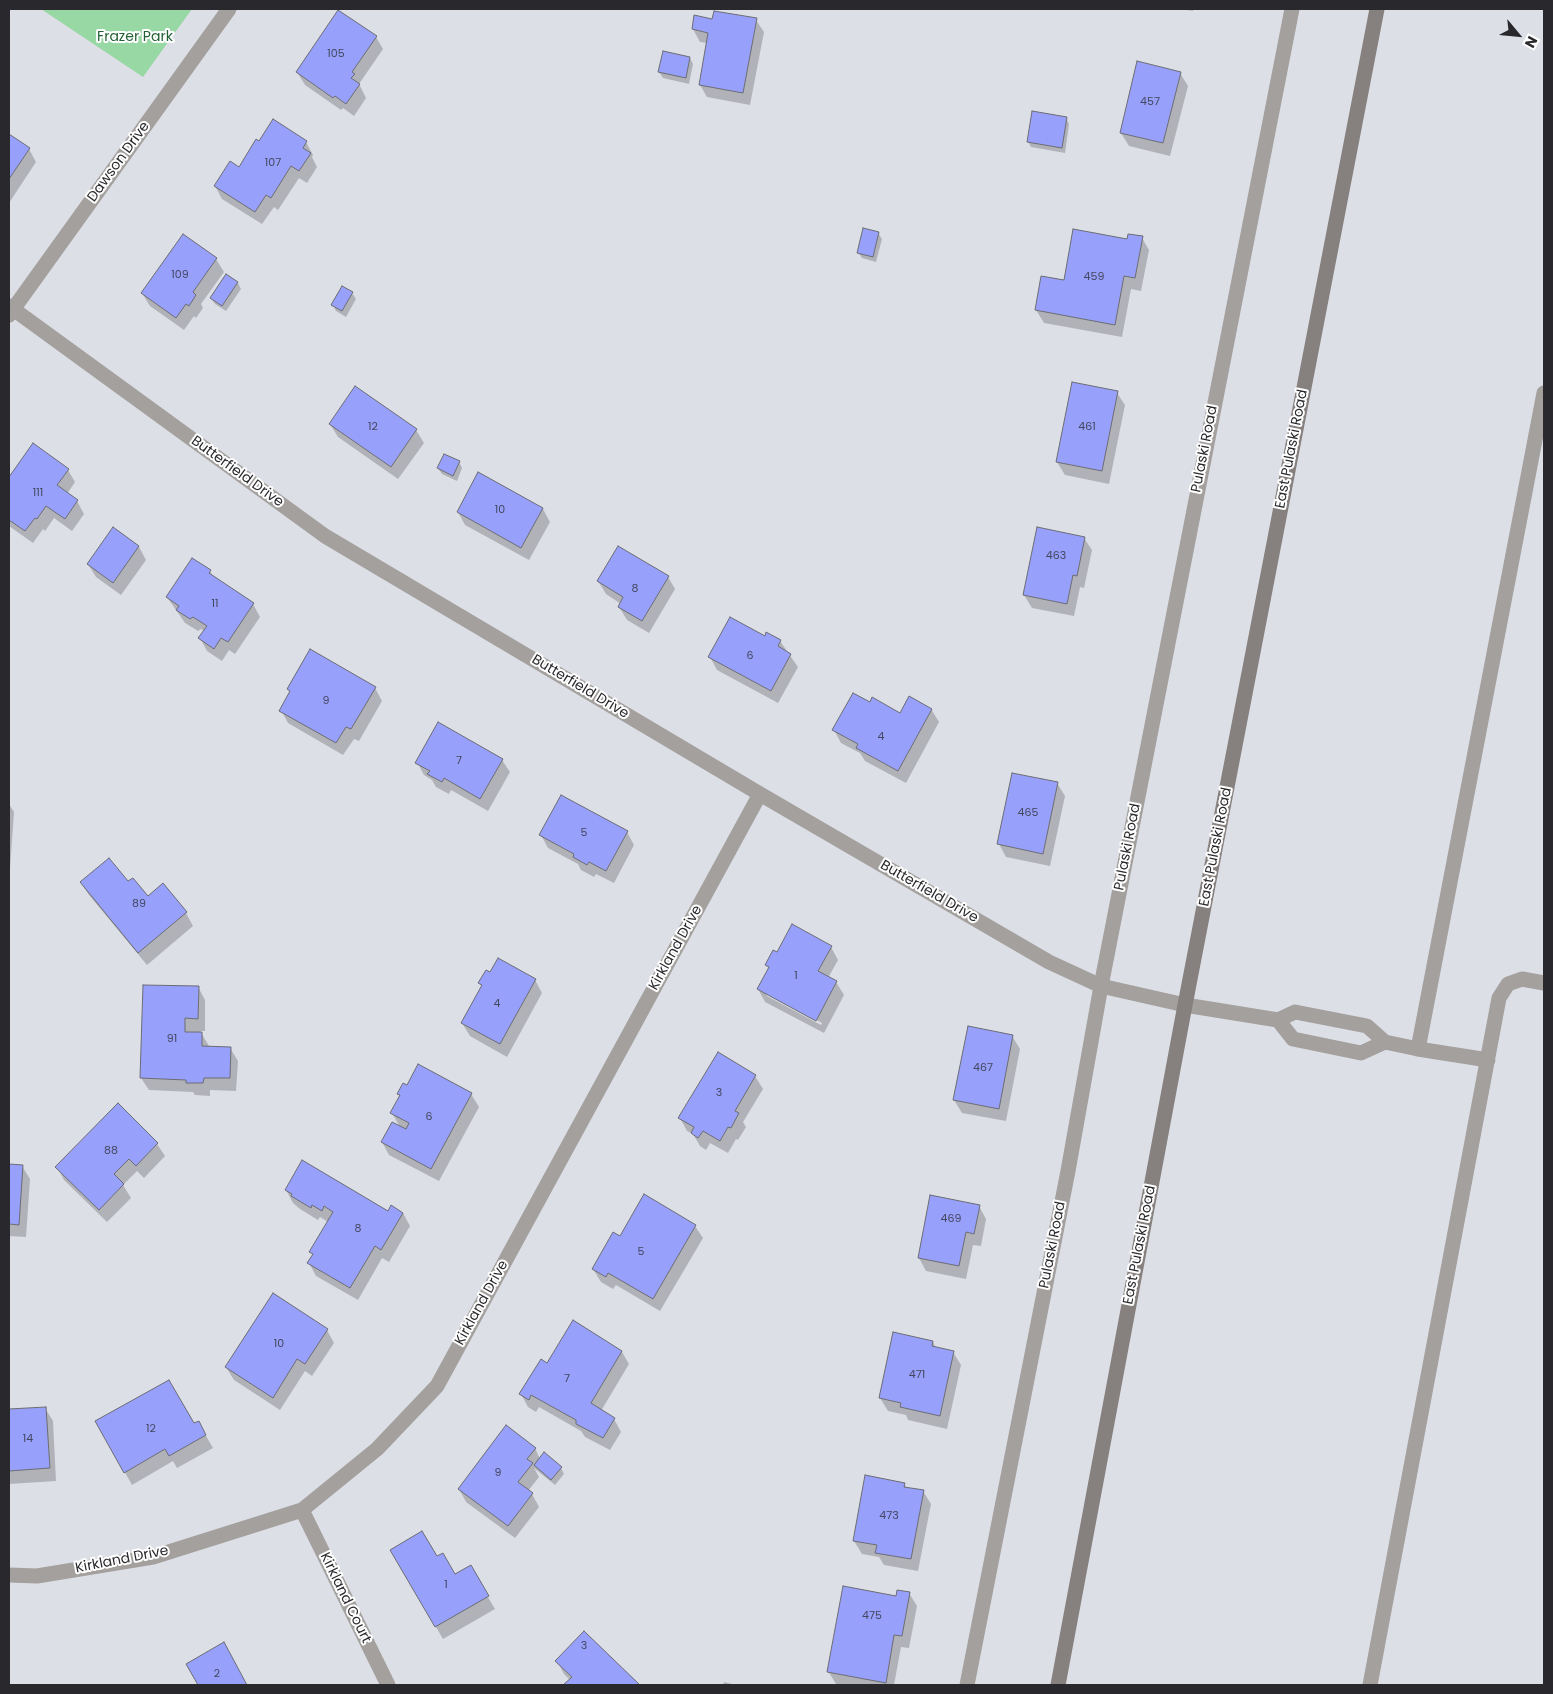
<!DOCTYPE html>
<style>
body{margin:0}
#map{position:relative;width:1553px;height:1694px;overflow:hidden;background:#dddfe7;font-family:Poppins,sans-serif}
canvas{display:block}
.frame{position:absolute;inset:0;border:10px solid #29292d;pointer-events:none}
.north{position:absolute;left:1493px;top:10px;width:50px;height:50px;-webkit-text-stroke:4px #fff;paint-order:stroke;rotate:118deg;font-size:14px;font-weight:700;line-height:20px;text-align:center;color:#29292d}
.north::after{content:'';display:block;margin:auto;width:18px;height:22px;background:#29292d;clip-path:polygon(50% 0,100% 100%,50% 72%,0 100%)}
</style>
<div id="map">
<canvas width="1553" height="1694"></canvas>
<div class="frame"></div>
<div class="north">N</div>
</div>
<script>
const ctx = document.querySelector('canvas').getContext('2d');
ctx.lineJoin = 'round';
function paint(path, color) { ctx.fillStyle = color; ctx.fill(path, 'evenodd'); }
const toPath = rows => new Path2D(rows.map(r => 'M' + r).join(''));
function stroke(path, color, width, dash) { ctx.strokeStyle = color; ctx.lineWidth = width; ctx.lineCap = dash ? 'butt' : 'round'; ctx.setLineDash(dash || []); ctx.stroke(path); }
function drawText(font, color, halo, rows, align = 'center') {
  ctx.font = font + ' Poppins,sans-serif'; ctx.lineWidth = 4; ctx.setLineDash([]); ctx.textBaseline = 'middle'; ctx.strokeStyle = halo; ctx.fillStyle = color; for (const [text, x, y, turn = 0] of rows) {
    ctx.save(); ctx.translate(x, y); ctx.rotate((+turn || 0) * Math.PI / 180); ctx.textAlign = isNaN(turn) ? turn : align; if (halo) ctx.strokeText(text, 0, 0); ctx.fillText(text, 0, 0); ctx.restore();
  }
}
paint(toPath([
 [41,9,192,9,143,77]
]), '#97d8a4');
paint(toPath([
 [1180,9,1193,9,1193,11],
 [713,20,756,20,764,32,750,105,707,97,700,85,707,43,700,42,693,29],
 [376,37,383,49,359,84,366,98,354,116,343,108,341,110,305,85,297,72],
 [690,58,693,64,689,84,663,78,659,72],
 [1180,73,1188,86,1170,156,1129,146,1121,133],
 [1066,118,1069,124,1065,153,1031,147,1028,141],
 [9,135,29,149,36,162,9,203],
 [306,142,313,155,312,157,317,167,307,183,299,178,278,210,274,207,262,224,222,199,215,186,240,168,259,143],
 [878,233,882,239,876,262,862,258,858,252],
 [1142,238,1149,250,1141,291,1131,289,1122,337,1044,323,1036,310,1065,281,1128,240],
 [216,259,224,272,201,304,203,308,196,318,194,316,184,330,150,306,142,293],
 [227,275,238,283,241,289,226,311,215,304,211,298],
 [343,288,352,293,356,299,346,317,336,311,333,305],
 [355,387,416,430,424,443,398,479,338,437,330,424],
 [1117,393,1125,405,1109,484,1065,475,1057,462],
 [33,445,68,470,75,482,67,494,77,501,84,514,72,531,54,518,45,531,43,529,33,543,9,526,9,479],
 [459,462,462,468,457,481,442,474,438,468],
 [479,474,543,509,550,522,529,560,465,525,458,512],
 [113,529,139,547,146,560,121,595,96,577,88,564],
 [1084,538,1092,550,1084,588,1080,587,1074,616,1032,608,1024,595],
 [210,571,214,578,253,604,260,617,235,654,229,650,222,661,207,651,200,638,204,631,201,629,198,631,185,623,167,597],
 [668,577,675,589,649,633,627,620,619,607,621,604,606,594,598,581],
 [765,637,780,641,798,667,778,703,717,670,710,657],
 [375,688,382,701,359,741,354,739,343,755,288,723,281,710,291,693,289,689],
 [870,703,900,714,931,709,939,722,906,783,865,761,860,753,841,743,834,730],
 [502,760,510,772,488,811,451,790,449,794,436,787,432,780,424,775,417,762],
 [1057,783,1065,796,1050,866,1006,857,999,844],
 [9,804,14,812,10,869,9,869],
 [627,832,634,845,614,883,596,874,594,877,581,870,578,864,548,848,541,835],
 [81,883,128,883,147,898,163,885,186,913,193,926,147,965,89,895],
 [831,947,838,960,828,978,836,982,844,995,824,1033,765,1002,758,989,769,969,766,965,778,954],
 [767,994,822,1023,821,1025,767,996],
 [490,973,535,980,542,993,507,1057,470,1036,462,1023,482,987,480,983],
 [198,987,205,1000,205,1031,200,1031,209,1046,230,1048,238,1061,236,1091,210,1090,210,1096,195,1095,193,1092,149,1090,141,1078],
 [1012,1036,1020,1049,1006,1121,962,1113,954,1100],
 [718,1054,755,1076,763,1089,743,1122,746,1127,738,1140,736,1139,728,1153,710,1143,706,1150,700,1146,693,1134,687,1131,680,1118],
 [399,1094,471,1094,479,1107,439,1181,389,1155,382,1142,400,1127,392,1113,400,1097],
 [157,1144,165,1156,144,1178,137,1171,123,1185,131,1198,107,1222,64,1180,57,1167],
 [9,1166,22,1166,30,1179,26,1237,9,1236],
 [286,1190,389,1213,403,1213,410,1226,389,1262,382,1258,358,1300,316,1276,309,1263,313,1256,311,1252,328,1222,320,1217,318,1220,300,1209,293,1203],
 [979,1206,986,1219,981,1246,973,1245,966,1279,926,1271,919,1258],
 [695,1226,703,1238,660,1311,616,1285,613,1289,601,1282,593,1269,620,1237],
 [327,1330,334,1343,312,1376,305,1371,280,1410,234,1380,226,1367],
 [894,1334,933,1342,936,1348,953,1352,961,1365,947,1429,908,1420,906,1415,888,1411,880,1398],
 [622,1352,629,1364,601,1411,614,1419,621,1432,610,1450,585,1437,581,1431,539,1407,536,1412,528,1407,521,1394,547,1364],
 [45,1408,53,1421,56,1481,9,1484,9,1410],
 [97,1422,193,1425,198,1422,213,1448,177,1468,173,1461,132,1485],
 [535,1448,540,1459,561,1468,564,1474,555,1485,534,1468,539,1477,528,1491,532,1494,539,1507,515,1538,466,1502,459,1489],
 [904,1484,907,1488,923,1491,931,1504,918,1571,884,1565,879,1557,862,1554,854,1541],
 [392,1551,436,1558,455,1576,470,1567,495,1609,443,1639],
 [909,1593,917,1606,909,1648,901,1647,894,1685,836,1684,828,1671,897,1598],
 [584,1633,638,1685,565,1685,570,1680,564,1674,557,1661],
 [724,1682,736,1685,723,1685]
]), '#0003');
const building = toPath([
 [338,10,377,36,352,72,355,74,351,78,360,84,346,104,335,96,333,98,296,72,338,10],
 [714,11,757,18,743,93,699,85,708,33,692,29,694,15,712,19,714,11],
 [663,51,690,57,686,78,658,72,663,51],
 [1137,61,1181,72,1163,143,1120,133,1137,61],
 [1032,111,1067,117,1062,148,1027,142,1032,111],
 [273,119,307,141,303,148,311,153,299,171,291,166,271,198,266,195,255,212,214,186,230,161,239,167,256,139,259,141,273,119],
 [9,134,30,148,9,179,9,134],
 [863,228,879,232,873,257,857,253,863,228],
 [1073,229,1127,239,1128,234,1143,236,1135,278,1124,276,1115,325,1035,310,1041,276,1064,280,1073,229],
 [183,234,217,258,193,292,196,295,189,306,186,304,176,318,141,293,183,234],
 [226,274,238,282,222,306,210,298,226,274],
 [342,286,353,292,342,311,331,305,342,286],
 [1072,382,1118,391,1102,471,1056,462,1072,382],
 [355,386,417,429,391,467,329,424,355,386],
 [33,443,69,469,57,485,78,500,65,519,46,506,37,519,35,518,25,531,9,520,9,477,33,443],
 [444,454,460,461,453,476,437,468,444,454],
 [478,472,543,508,521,548,457,512,478,472],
 [113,527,139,546,113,583,87,564,113,527],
 [1037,527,1085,537,1077,576,1073,575,1067,604,1023,595,1037,527],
 [618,546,669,576,642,621,618,607,623,597,597,581,618,546],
 [192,558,211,570,209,573,254,603,228,642,221,638,214,649,198,638,207,626,193,617,190,619,176,610,179,606,166,597,192,558],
 [730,617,765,636,766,632,781,640,778,646,791,654,771,691,708,657,730,617],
 [310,649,376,687,351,729,346,727,336,743,279,711,290,691,287,689,310,649],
 [853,693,870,702,872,697,900,713,909,696,932,709,898,771,856,748,858,744,832,730,853,693],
 [438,722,503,759,480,799,444,778,442,782,427,774,430,771,415,763,438,722],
 [1012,773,1058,782,1043,854,997,844,1012,773],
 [561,795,628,831,606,871,589,862,587,865,573,857,574,854,539,835,561,795],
 [109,858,128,881,133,878,148,896,163,883,187,912,138,953,80,882,109,858],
 [792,924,832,946,818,971,837,981,816,1021,757,989,769,967,765,965,773,950,777,952,792,924],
 [498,958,536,979,500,1044,461,1023,482,985,478,983,486,970,490,972,498,958],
 [143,985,199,986,198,1019,185,1018,185,1032,202,1032,202,1046,231,1047,230,1078,204,1078,203,1083,186,1083,186,1080,140,1078,143,985],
 [968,1026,1013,1035,999,1109,953,1100,968,1026],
 [718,1052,756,1075,735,1111,739,1113,731,1128,728,1127,720,1141,703,1131,698,1138,691,1133,694,1127,678,1118,718,1052],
 [418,1064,472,1093,431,1169,381,1142,392,1122,406,1129,409,1123,390,1113,400,1095,397,1094,403,1083,407,1085,418,1064],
 [118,1103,158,1143,136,1166,129,1159,114,1174,124,1184,99,1210,55,1167,118,1103],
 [302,1160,388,1211,391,1205,403,1213,381,1250,375,1246,350,1288,307,1263,313,1254,309,1252,333,1212,324,1206,322,1211,312,1205,311,1208,291,1196,292,1194,285,1190,302,1160],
 [9,1164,23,1165,19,1225,9,1224,9,1164],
 [644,1194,696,1225,653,1299,608,1273,606,1277,592,1269,613,1232,620,1236,644,1194],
 [930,1195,980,1205,974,1234,966,1232,959,1266,918,1258,930,1195],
 [273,1293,328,1329,305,1364,297,1359,273,1398,225,1367,273,1293],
 [573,1320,622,1351,591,1403,615,1418,603,1438,576,1424,576,1420,531,1395,529,1400,519,1394,541,1359,547,1363,573,1320],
 [893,1332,933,1341,932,1346,954,1351,940,1416,900,1407,901,1403,879,1398,893,1332],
 [169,1380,194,1423,199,1421,206,1435,169,1456,165,1449,124,1473,95,1421,169,1380],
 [46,1407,50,1468,9,1471,9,1409,46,1407],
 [506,1425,536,1448,527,1459,533,1463,518,1482,533,1493,508,1526,458,1489,506,1425],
 [544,1452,562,1467,551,1480,534,1465,544,1452],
 [865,1475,905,1483,904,1487,924,1490,911,1559,875,1553,877,1545,853,1541,865,1475],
 [422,1531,437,1556,443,1553,455,1574,471,1565,489,1596,435,1627,390,1550,422,1531],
 [843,1586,896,1596,897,1590,910,1592,902,1636,894,1635,886,1683,827,1672,843,1586],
 [584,1631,640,1685,563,1685,572,1677,555,1661,584,1631],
 [224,1642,247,1685,198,1685,186,1664,224,1642]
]);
paint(building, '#97a0fa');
stroke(building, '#6b6c73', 1);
stroke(toPath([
 [1101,986,1292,9],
 [1185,1005,1278,1020,1295,1012,1367,1026,1385,1042,1418,1049,1544,393],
 [1278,1020,1293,1039,1361,1053,1385,1042],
 [1418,1049,1488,1060],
 [1370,1685,1499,998,1508,984,1522,979,1544,983]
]), '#a3a09d', 15);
stroke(toPath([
 [9,306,325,536,760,794,1049,962,1101,986,1185,1005],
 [9,315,229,9],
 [302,1510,388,1685],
 [9,1575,37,1576,153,1557,302,1510,377,1449,437,1386,760,794],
 [967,1685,1068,1171,1101,986]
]), '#a3a09d', 15);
stroke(toPath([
 [1058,1685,1185,1005,1377,9]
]), '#86817e', 15);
drawText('11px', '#444760', null, [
 ["105",336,54],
 ["457",1150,102],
 ["107",273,163],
 ["109",180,275],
 ["459",1094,277],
 ["12",373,427],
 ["461",1087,427],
 ["111",38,493],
 ["10",500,510],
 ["463",1056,556],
 ["8",635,589],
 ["11",215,604],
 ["6",750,656],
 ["9",326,701],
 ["4",881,737],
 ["7",459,761],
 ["465",1028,813],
 ["5",584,833],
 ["89",139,904],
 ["1",796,976],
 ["4",497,1004],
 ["91",172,1039],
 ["467",983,1068],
 ["3",719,1093],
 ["6",429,1117],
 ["88",111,1151],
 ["469",951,1219],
 ["8",358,1229],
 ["5",641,1252],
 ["10",279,1344],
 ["471",917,1375],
 ["7",567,1379],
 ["12",151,1429],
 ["14",28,1439],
 ["9",498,1473],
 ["473",889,1516],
 ["1",446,1585],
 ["475",872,1616],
 ["3",584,1646],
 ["2",217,1674]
]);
drawText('14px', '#236034', '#fff', [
 ["Frazer Park",135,37]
]);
drawText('14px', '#29292d', '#fff', [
 ["Dawson Drive",119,162,-54],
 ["Pulaski Road",1205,449,-79],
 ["East Pulaski Road",1292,449,-79],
 ["Butterfield Drive",237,472,36],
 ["Butterfield Drive",580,687,31],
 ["Pulaski Road",1128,847,-79],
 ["East Pulaski Road",1216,847,-79],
 ["Butterfield Drive",929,892,30],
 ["Kirkland Drive",676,948,-61],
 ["Pulaski Road",1053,1245,-79],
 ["East Pulaski Road",1140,1245,-79],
 ["Kirkland Drive",482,1303,-61],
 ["Kirkland Drive",122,1560,-11],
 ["Kirkland Court",345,1598,64]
]);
</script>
